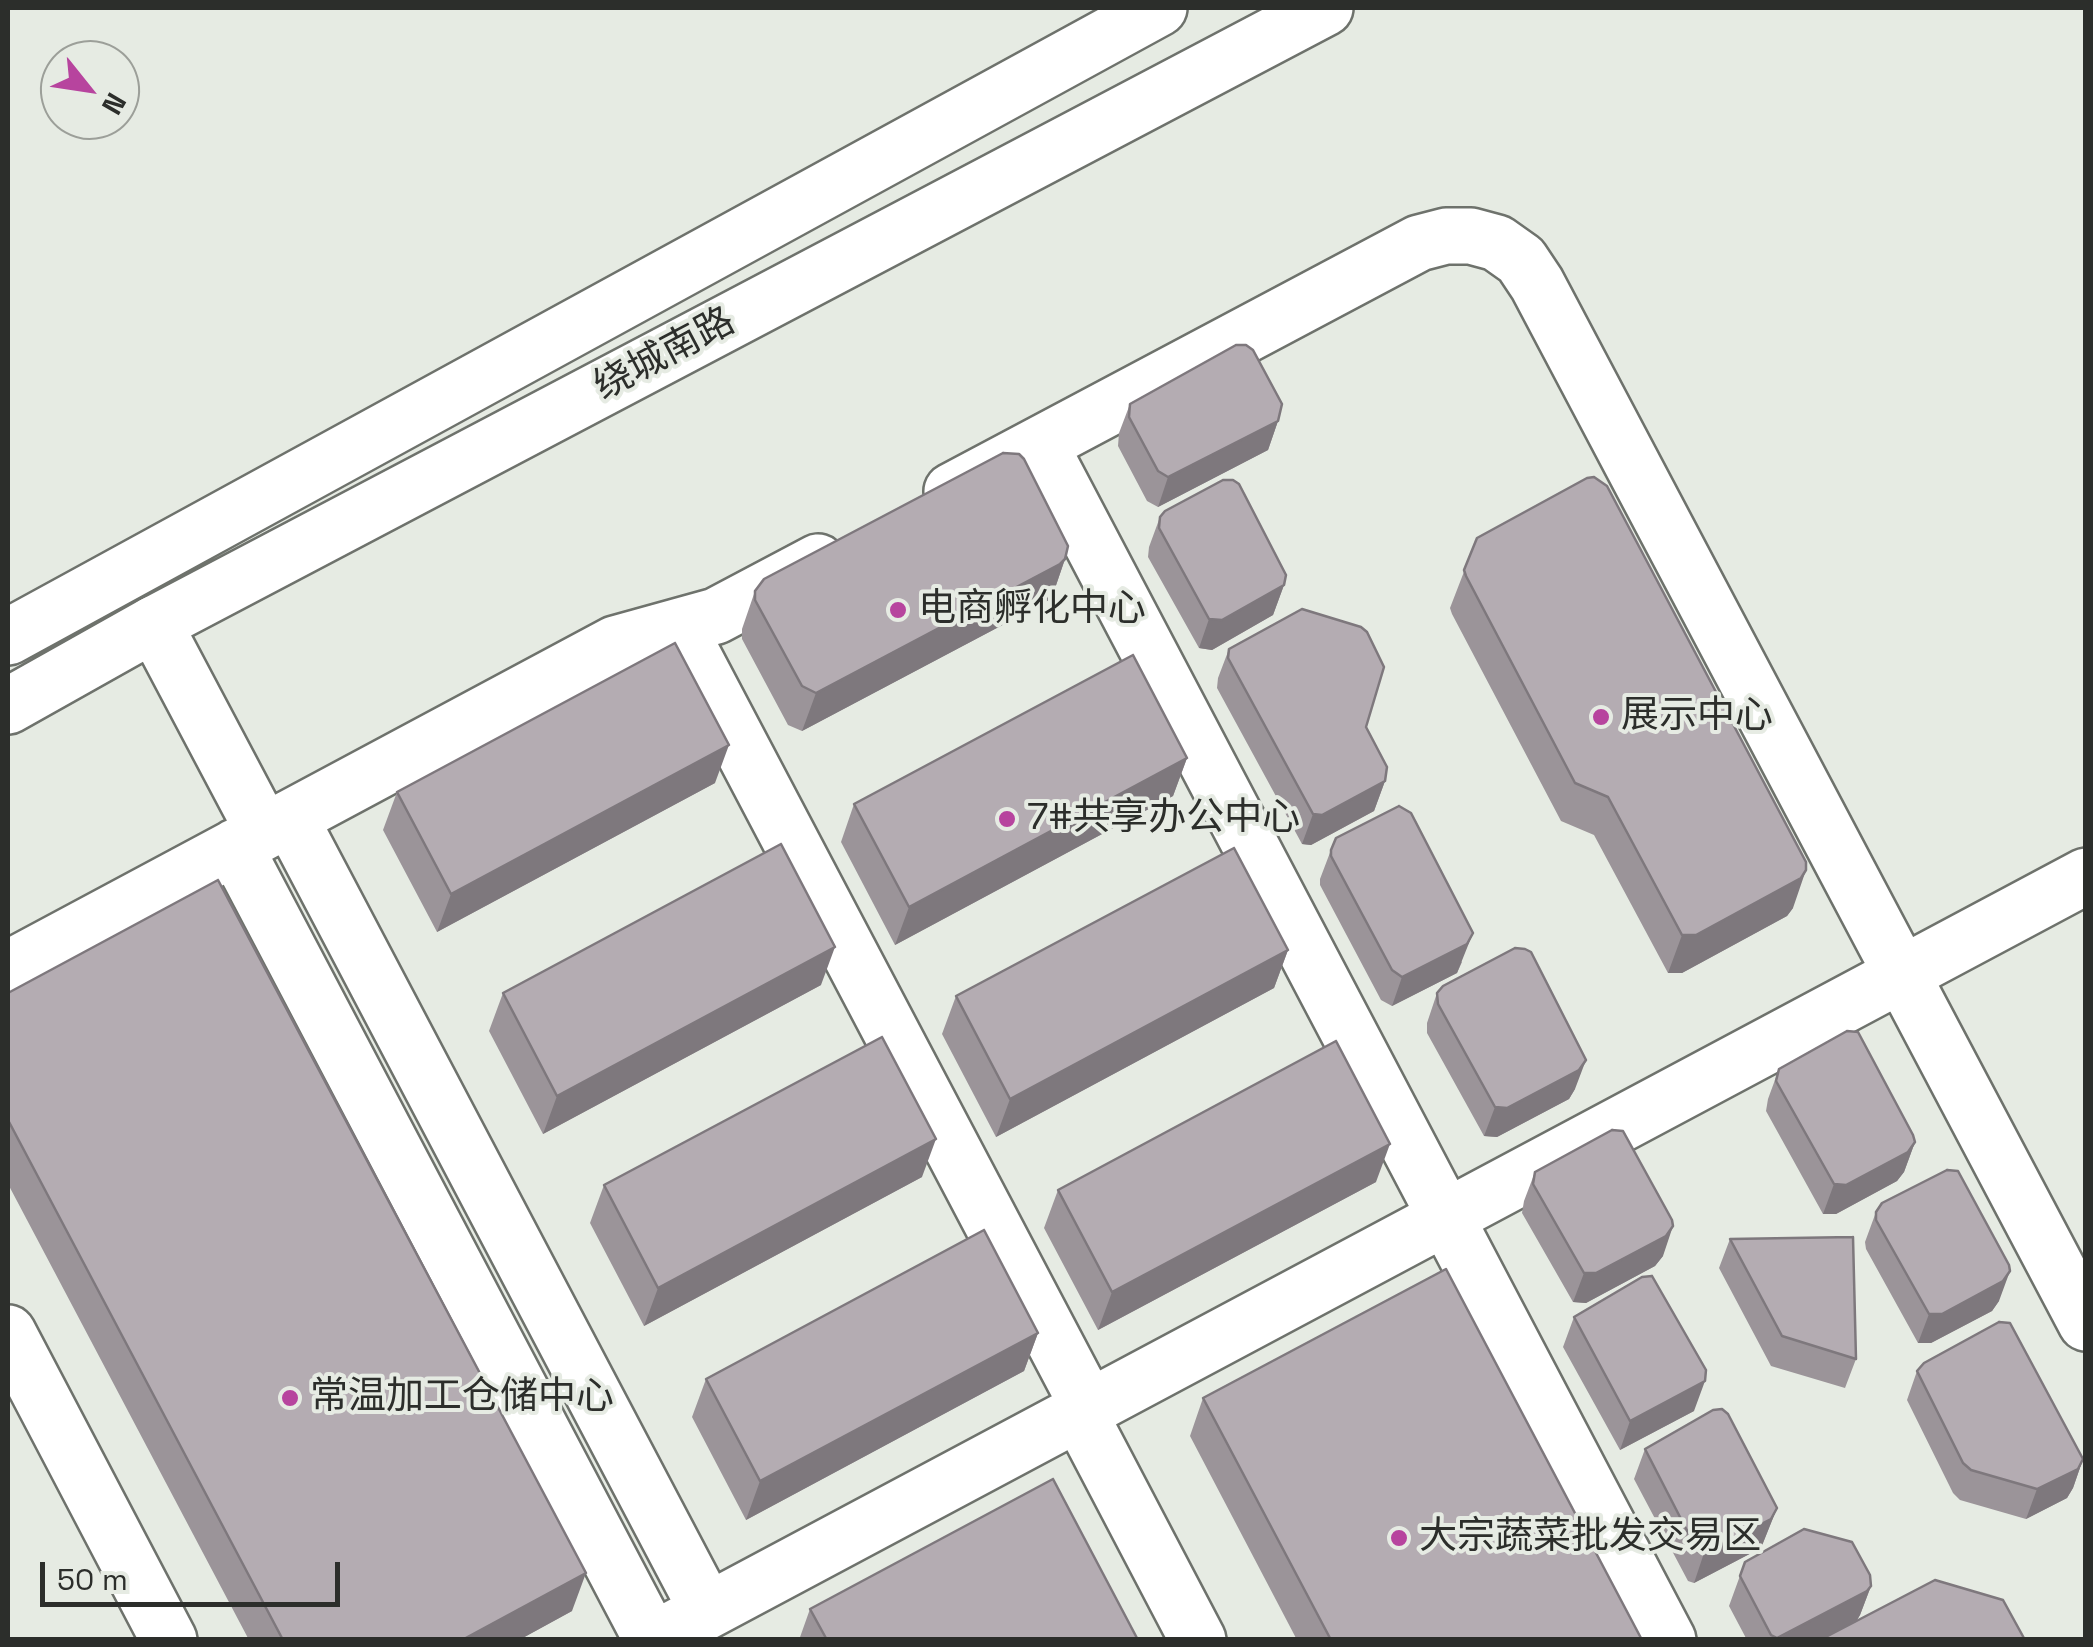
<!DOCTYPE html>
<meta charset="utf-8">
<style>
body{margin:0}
#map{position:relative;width:2093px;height:1647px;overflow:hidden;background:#e6ebe3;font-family:"Space Grotesk",sans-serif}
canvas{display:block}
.frame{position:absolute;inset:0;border:10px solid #2c2e2b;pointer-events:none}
.north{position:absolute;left:40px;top:40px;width:100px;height:100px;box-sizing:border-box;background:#e6ebe3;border:2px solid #9c9f99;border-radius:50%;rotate:120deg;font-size:28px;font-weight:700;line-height:40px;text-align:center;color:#2c2e2b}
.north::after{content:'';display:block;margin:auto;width:35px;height:45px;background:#b7449e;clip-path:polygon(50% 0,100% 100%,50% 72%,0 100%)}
.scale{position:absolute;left:40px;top:1562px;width:300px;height:45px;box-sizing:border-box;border:5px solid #2c2e2b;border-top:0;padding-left:12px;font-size:30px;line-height:35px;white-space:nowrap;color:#2c2e2b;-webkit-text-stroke:8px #e6ebe3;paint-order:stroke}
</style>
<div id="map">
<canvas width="2093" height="1647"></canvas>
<div class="frame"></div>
<div class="north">N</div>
<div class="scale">50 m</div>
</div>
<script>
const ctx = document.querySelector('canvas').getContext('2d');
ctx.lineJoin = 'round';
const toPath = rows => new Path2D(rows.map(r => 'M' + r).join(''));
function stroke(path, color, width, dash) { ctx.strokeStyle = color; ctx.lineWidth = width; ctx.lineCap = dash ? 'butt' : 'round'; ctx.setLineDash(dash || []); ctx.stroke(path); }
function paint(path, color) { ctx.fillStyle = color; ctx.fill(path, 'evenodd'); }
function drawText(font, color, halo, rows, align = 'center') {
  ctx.font = font + ' "Space Grotesk","Noto Sans SC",sans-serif'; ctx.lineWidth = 8; ctx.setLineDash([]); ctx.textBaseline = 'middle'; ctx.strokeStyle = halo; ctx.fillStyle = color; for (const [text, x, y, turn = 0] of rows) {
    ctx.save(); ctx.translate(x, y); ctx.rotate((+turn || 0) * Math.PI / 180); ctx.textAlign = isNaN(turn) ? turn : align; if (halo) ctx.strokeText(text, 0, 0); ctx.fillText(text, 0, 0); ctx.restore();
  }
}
const minor = toPath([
 [1040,445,1668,1640],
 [952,491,1419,243,1446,236,1471,236,1497,243,1521,260,1537,284,2086,1323],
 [154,624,264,832],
 [678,627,1089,1408],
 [290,818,707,1610],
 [235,847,652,1640],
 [8,969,615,644,716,616,818,562],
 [8,1333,169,1640],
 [1079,1413,1198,1640],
 [653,1640,2086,876]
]);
const highway = toPath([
 [8,637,1159,8],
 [8,706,154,624,1325,8]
]);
stroke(minor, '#6e726c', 60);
stroke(highway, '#6e726c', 60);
stroke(minor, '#fff', 55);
stroke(highway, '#fff', 55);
paint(toPath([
 [1130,404,1278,421,1268,450,1158,507,1147,501,1118,446,1119,433],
 [1160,517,1284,585,1273,615,1212,650,1199,648,1148,557,1149,547],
 [1477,538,1793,908,1787,916,1682,973,1668,973,1594,835,1561,821,1452,614,1450,608],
 [1065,559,1052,597,1046,602,802,731,788,725,742,639,742,629,755,591],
 [1229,649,1366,727,1385,781,1374,811,1311,845,1302,844,1217,688,1218,678],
 [1187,758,1173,796,895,945,841,842,854,804],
 [715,783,437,932,383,830,397,792],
 [1331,850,1462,962,1457,973,1392,1006,1381,1000,1320,885,1320,879],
 [1288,950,1274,988,996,1137,942,1034,956,996],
 [821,985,543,1134,489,1031,503,993],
 [8,993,572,1611,519,1640,249,1640,8,1184],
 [1437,993,1575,1089,1569,1099,1497,1137,1484,1136,1427,1033,1427,1023],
 [1779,1069,1915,1142,1904,1172,1897,1181,1836,1214,1823,1214,1766,1111,1768,1099],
 [1535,1172,1663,1256,1655,1266,1586,1303,1573,1302,1522,1213,1524,1201],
 [922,1177,644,1326,590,1223,604,1185],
 [1376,1182,1098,1330,1044,1228,1058,1190],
 [1876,1212,1999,1301,1992,1311,1931,1343,1918,1343,1866,1249,1865,1242],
 [1730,1239,1856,1359,1845,1388,1771,1366,1719,1268],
 [1574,1317,1694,1411,1620,1450,1563,1347],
 [1038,1333,1024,1371,746,1520,692,1417,706,1379],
 [1917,1371,2083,1459,2073,1488,2067,1498,2026,1519,1960,1500,1953,1493,1907,1400],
 [1203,1398,1642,1640,1297,1640,1190,1436],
 [1645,1449,1777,1508,1761,1548,1694,1583,1688,1581,1634,1479],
 [1745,1562,1871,1586,1860,1615,1857,1620,1820,1640,1747,1640,1729,1606],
 [810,1609,1138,1640,799,1640]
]), '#9b9499');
paint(toPath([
 [1278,421,1268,450,1158,507,1168,477],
 [1065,559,1052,597,1046,602,802,731,816,693],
 [1284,585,1273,615,1212,650,1199,648,1209,619],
 [729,745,715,783,437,932,451,894],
 [1187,758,1173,796,895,945,909,907],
 [1385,781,1374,811,1311,845,1302,844,1313,814],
 [1806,870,1793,908,1787,916,1682,973,1668,973,1682,935],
 [1473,933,1457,973,1392,1006,1402,977],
 [835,947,821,985,543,1134,557,1096],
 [1288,950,1274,988,996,1137,1010,1099],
 [1586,1060,1575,1089,1569,1099,1497,1137,1484,1136,1495,1107],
 [936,1139,922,1177,644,1326,658,1288],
 [1915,1142,1904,1172,1897,1181,1836,1214,1823,1214,1834,1184],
 [1390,1144,1376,1182,1098,1330,1112,1292],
 [1673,1226,1663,1256,1655,1266,1586,1303,1573,1302,1584,1273],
 [2010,1271,1999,1301,1992,1311,1931,1343,1918,1343,1929,1314],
 [1038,1333,1024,1371,746,1520,760,1481],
 [1705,1381,1694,1411,1620,1450,1630,1421],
 [2083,1459,2073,1488,2067,1498,2026,1519,2037,1489],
 [1777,1508,1761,1548,1694,1583,1704,1553],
 [586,1573,572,1611,519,1640,462,1640],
 [1871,1586,1860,1615,1857,1620,1820,1640,1776,1640]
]), '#7e787d');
const building = toPath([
 [1236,345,1246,345,1253,350,1282,404,1278,421,1168,477,1158,471,1129,417,1130,404,1236,345],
 [1003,453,1019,454,1024,459,1068,546,1065,559,1060,564,816,693,802,686,755,600,755,591,764,579,1003,453],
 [1594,477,1607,486,1806,862,1806,870,1801,878,1696,935,1682,935,1608,797,1575,783,1466,576,1464,570,1477,538,1587,478,1594,477],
 [1223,480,1233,480,1239,484,1286,575,1284,585,1222,620,1209,619,1159,528,1160,517,1165,511,1223,480],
 [1302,609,1361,627,1367,632,1384,667,1366,727,1387,767,1385,781,1322,815,1313,814,1228,658,1229,649,1302,609],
 [675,643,729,745,451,894,397,792,675,643],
 [1133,655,1187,758,909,907,854,804,1133,655],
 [1399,806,1411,813,1473,933,1467,944,1402,977,1392,970,1331,856,1331,850,1336,838,1399,806],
 [781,844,835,947,557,1096,503,993,781,844],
 [1234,848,1288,950,1010,1099,956,996,1234,848],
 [218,880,586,1573,462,1640,283,1640,8,1120,8,993,218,880],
 [1515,948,1525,949,1531,952,1586,1060,1579,1070,1507,1108,1495,1107,1438,1004,1437,993,1443,986,1515,948],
 [1847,1031,1858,1032,1913,1135,1915,1142,1908,1152,1846,1185,1834,1184,1776,1081,1779,1069,1847,1031],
 [882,1037,936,1139,658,1288,604,1185,882,1037],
 [1336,1041,1390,1144,1112,1292,1058,1190,1336,1041],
 [1612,1130,1623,1131,1672,1220,1673,1226,1666,1236,1596,1273,1584,1273,1533,1184,1535,1172,1612,1130],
 [1947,1170,1958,1171,2009,1265,2010,1271,2003,1281,1942,1314,1929,1314,1876,1220,1876,1212,1882,1203,1947,1170],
 [984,1230,1038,1333,760,1481,706,1379,984,1230],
 [1853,1237,1856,1359,1782,1336,1730,1239,1853,1237],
 [1446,1269,1642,1640,1331,1640,1203,1398,1446,1269],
 [1652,1276,1706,1370,1705,1381,1630,1421,1574,1317,1642,1277,1652,1276],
 [1999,1322,2010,1323,2083,1459,2078,1469,2037,1489,1971,1470,1963,1463,1917,1371,1924,1363,1999,1322],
 [1722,1409,1728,1414,1777,1508,1771,1519,1704,1553,1698,1552,1645,1449,1713,1410,1722,1409],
 [1053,1479,1138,1640,827,1640,810,1609,1053,1479],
 [1804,1529,1852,1542,1870,1575,1871,1586,1867,1591,1777,1638,1771,1635,1740,1576,1745,1562,1804,1529],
 [1935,1580,2003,1600,2025,1640,1820,1640,1935,1580]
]);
paint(building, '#b4acb2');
stroke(building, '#7e787d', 2.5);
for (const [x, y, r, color] of [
 [898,610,10,"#b7449e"],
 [1601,717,10,"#b7449e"],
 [1007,819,10,"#b7449e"],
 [290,1398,10,"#b7449e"],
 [1399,1538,10,"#b7449e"]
]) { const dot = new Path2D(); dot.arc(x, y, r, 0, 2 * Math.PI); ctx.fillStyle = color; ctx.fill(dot); stroke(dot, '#e6ebe3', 4); }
drawText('38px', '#2c2e2b', '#e6ebe3', [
 ["绕城南路",665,355,-28]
]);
drawText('38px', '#2c2e2b', '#e6ebe3', [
 ["电商孵化中心",918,610],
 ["展示中心",1621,717],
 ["7#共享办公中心",1027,819],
 ["常温加工仓储中心",310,1398],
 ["大宗蔬菜批发交易区",1419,1538]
], 'left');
</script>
